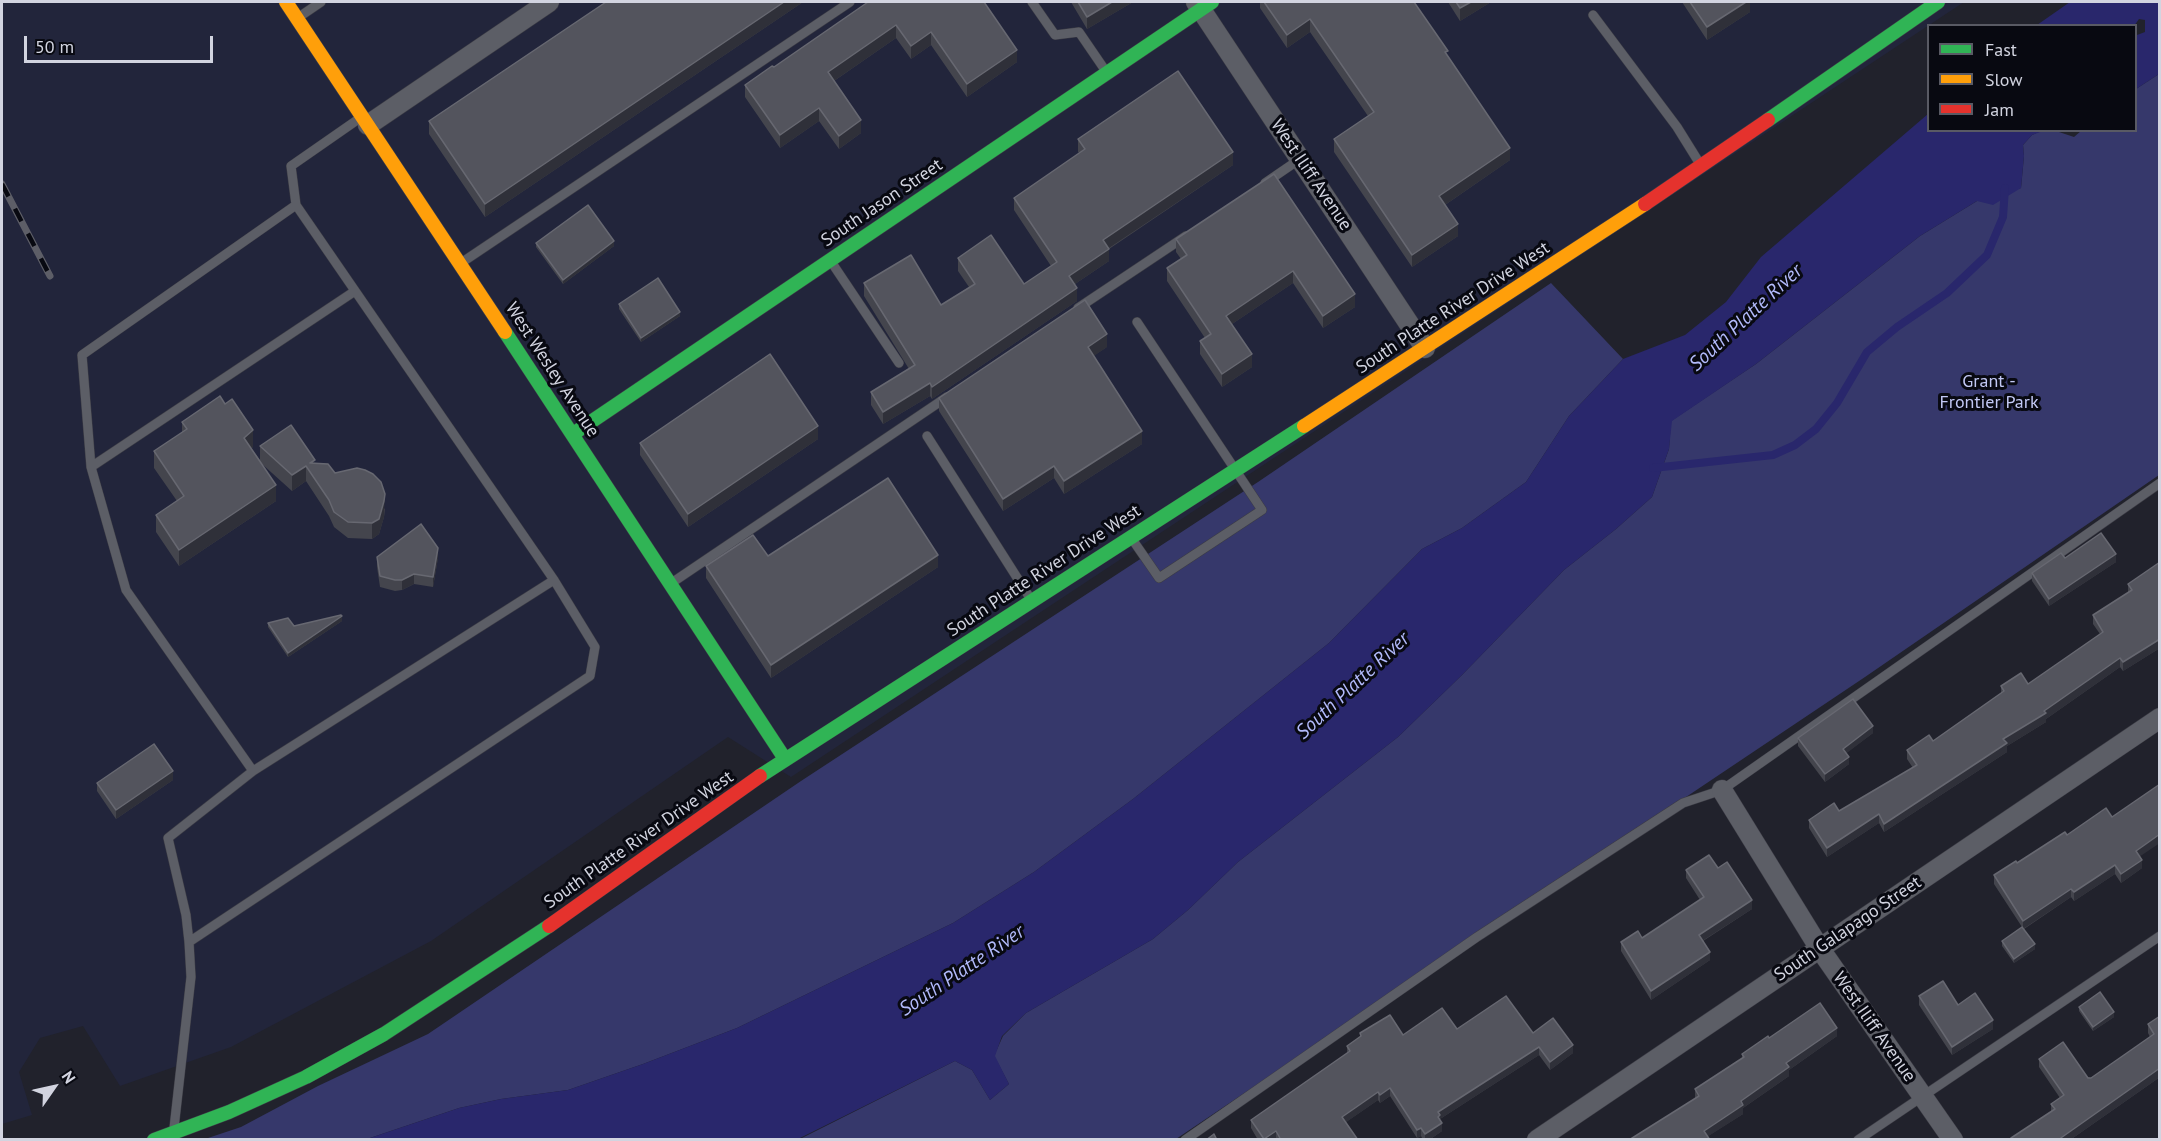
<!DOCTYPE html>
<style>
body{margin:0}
#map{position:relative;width:2161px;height:1141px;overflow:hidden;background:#21222c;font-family:"PT Sans",sans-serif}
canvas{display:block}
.frame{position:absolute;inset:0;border:3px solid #d2d4e0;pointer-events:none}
.legend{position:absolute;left:1927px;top:24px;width:210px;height:108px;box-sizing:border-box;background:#080911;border:2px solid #595a64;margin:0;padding:8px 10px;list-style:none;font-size:18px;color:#d2d4e0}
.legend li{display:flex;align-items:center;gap:12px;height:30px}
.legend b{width:30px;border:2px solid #595a64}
.north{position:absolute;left:24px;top:1057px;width:60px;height:60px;-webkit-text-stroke:4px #080911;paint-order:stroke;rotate:56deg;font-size:16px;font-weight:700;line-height:24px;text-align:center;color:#d2d4e0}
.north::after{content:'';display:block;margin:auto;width:21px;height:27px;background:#d2d4e0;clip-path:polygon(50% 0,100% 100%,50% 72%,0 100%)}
.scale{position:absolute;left:24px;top:36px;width:189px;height:27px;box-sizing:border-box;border:3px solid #d2d4e0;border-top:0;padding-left:8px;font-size:18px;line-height:21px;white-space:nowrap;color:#d2d4e0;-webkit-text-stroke:4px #080911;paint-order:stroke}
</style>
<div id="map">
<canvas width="2161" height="1141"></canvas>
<div class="frame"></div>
<ul class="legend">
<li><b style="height:8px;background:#30b455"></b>Fast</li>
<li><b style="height:8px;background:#ff9f0a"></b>Slow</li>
<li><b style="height:8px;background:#e5322d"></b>Jam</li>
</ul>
<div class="north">N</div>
<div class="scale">50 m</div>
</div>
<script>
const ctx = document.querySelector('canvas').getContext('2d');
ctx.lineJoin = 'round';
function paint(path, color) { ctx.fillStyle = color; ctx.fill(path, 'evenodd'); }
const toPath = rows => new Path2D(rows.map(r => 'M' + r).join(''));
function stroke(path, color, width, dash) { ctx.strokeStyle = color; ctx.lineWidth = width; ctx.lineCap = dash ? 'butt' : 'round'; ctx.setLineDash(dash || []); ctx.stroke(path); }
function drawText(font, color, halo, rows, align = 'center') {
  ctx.font = font + ' "PT Sans",sans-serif'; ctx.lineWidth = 6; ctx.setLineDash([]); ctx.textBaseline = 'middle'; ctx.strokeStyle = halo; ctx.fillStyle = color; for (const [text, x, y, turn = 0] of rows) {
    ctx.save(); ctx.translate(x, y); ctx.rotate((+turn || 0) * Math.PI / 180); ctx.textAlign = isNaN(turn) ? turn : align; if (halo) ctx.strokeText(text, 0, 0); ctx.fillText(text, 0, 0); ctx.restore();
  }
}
paint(toPath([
 [2,2,1964,2,791,777,728,737,431,941,231,1047,120,1086,83,1026,40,1038,19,1072,32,1115,2,1124]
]), '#22253b');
paint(toPath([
 [2159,74,2159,475,1865,677,1176,1139,798,1140,955,1061,972,1070,990,1100,1009,1084,994,1056,1003,1036,1026,1013,1153,939,1188,910,1238,862,1398,737,1462,675,1564,570,1616,529,1652,497,1669,449,1671,421,1756,364,1920,236,1977,201,2021,188,2024,156,2023,145,2032,135,2043,130,2059,132,2074,137,2081,131,2136,130,2136,89],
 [1551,283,1623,359,1569,416,1526,482,1462,528,1422,549,1329,643,1133,799,1034,872,953,923,737,1028,643,1064,568,1090,501,1099,459,1108,367,1139,202,1140,241,1127,318,1086,428,1034,801,781,1258,482]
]), '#36386b');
paint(toPath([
 [2070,2,2159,2,2159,74,2136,89,2136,32,2137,35,2145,32,2145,20,2139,19,2134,26,2037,25],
 [1928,114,1928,130,2043,131,2032,135,2023,145,2024,156,2021,188,1993,205,1977,201,1920,236,1756,364,1672,421,1669,449,1652,497,1616,529,1564,570,1462,675,1398,737,1238,862,1188,910,1153,939,1026,1013,1002,1036,995,1056,1009,1084,990,1100,972,1070,955,1061,798,1139,367,1139,459,1108,501,1099,568,1090,643,1064,737,1028,953,923,1034,872,1133,799,1329,643,1422,549,1462,528,1526,482,1569,416,1623,359,1685,335,1726,302,1761,257]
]), '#29276c');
stroke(toPath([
 [1653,468,1773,455,1795,445,1816,429,1837,403,1867,352,1897,327,1947,293,1987,255,2003,217,2005,188]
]), '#29276c', 8);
const lane = toPath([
 [1032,2,1055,35,1079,32,1105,70],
 [1593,15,1677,127,1700,164],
 [299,17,321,2],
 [1265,183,1300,159],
 [296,205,82,355,91,467,126,590,253,771,554,580,296,205,291,166,360,118],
 [461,263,850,2],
 [832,263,899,363],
 [1078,308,1186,236],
 [927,436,1030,598],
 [91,467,355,291],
 [1132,539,1159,578,1262,510,1137,322],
 [673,582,947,397],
 [253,771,168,838,186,915,189,942,590,676,595,647,554,580],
 [174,1128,191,977,189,942],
 [1185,1140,1477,937,1683,803,1722,790,2160,483],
 [1858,1140,2160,936]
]);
const street = toPath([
 [1196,2,1425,348],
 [368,125,549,2],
 [1722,790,1820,949,1953,1140],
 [1537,1140,2160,718]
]);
const fast = toPath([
 [1768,120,1938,2],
 [505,332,785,759],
 [573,434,1212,2],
 [760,776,1304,426],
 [154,1140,229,1112,306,1077,384,1034,549,926]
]);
const slow = toPath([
 [286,2,505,332],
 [1304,426,1645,204]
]);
const jam = toPath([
 [1645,204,1768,120],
 [549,926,760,776]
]);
stroke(lane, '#3c3c45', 10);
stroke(street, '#3c3c45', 21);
stroke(fast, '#3c3c45', 15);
stroke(slow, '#3c3c45', 15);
stroke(jam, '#3c3c45', 15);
stroke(lane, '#5c5e66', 9);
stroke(street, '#5c5e66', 20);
stroke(fast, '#30b455', 14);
stroke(slow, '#ff9f0a', 14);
stroke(jam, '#e5322d', 14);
const rail = toPath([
 [2,184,50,276]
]);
stroke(rail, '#5d5e67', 7);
stroke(rail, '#080911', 4.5, [14]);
paint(toPath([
 [606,2,803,2,485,217,429,134,429,121],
 [868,2,1017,62,967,97,931,45,911,59,896,38,834,81,861,133,839,149,819,121,780,148,745,97,745,85,774,67],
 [1071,2,1133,2,1087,29],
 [1260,2,1414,2,1510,160,1445,205,1458,236,1412,267,1334,152,1334,139,1368,116,1310,32,1287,48,1260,8],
 [1448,2,1491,2,1460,21],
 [1682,2,1750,2,1750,12,1707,40],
 [1078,139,1233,165,1109,249,1109,261,1075,284,1077,301,932,399,930,396,883,424,871,405,871,392,909,369,864,296,864,283,941,305,969,287,958,271,958,258,1024,284,1051,266,1014,210,1014,198,1080,153,1078,152],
 [1274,174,1355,307,1323,328,1293,283,1232,324,1252,367,1222,387,1200,354,1200,341,1205,338,1167,281,1167,268,1181,259,1176,252,1176,239],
 [536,243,614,246,563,284,536,247],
 [619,304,680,316,641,342,619,309],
 [1107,347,1093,356,1142,444,1064,494,1054,478,1003,511,939,411,939,398],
 [182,422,253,447,251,448,260,460,260,446,315,463,335,473,385,509,384,517,379,534,372,539,348,538,334,527,329,516,306,481,292,491,262,464,276,501,179,566,156,532,156,515,177,501,154,468,154,451,182,433],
 [818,439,688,527,640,455,640,443],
 [768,556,938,567,771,678,706,578,706,566],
 [377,557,438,558,433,587,414,584,402,590,395,591,380,587,377,567],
 [2065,558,2116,562,2049,606,2032,581,2032,573],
 [2160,562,2160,648,2123,671,2120,667,2046,719,2046,722,2007,746,2007,752,1884,832,1879,823,1827,857,1809,828,1809,820,1839,811,1913,768,1907,759,1907,750,1933,741,2001,693,2001,686,2028,684,2100,634,2093,624,2093,615,2128,593,2128,584],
 [342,621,288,657,268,627,268,623,294,626],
 [1873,733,1846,753,1849,764,1825,782,1798,746,1798,738],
 [173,780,116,819,97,791,97,783],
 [2067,835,2140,856,2142,868,2121,883,2115,874,2074,901,2071,897,2024,929,2035,949,2014,963,2002,946,2002,941,2022,927,1994,884,1994,875],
 [1718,868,1752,909,1703,941,1710,960,1651,1000,1621,951,1621,942,1642,938,1700,900,1686,878,1686,870],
 [1919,996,1958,1005,1993,1029,1952,1055,1919,1005],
 [2079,1007,2114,1017,2093,1031,2079,1011],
 [2160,1016,2160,1077,2070,1140,2011,1140,2011,1138,2051,1111,2051,1104,2060,1098,2039,1067,2039,1059,2091,1078,2150,1037,2148,1033,2148,1024],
 [1457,1029,1533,1033,1573,1053,1550,1070,1539,1055,1440,1119,1442,1131,1429,1140,1423,1140,1421,1136,1417,1138,1390,1096,1380,1103,1378,1100,1346,1122,1358,1140,1258,1140,1251,1128,1251,1120,1347,1053,1347,1046,1360,1038,1360,1033,1403,1035],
 [1837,1036,1789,1070,1789,1076,1743,1108,1743,1114,1708,1136,1629,1140,1695,1099,1695,1089,1742,1058,1742,1054,1769,1038]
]), '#44454d');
paint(toPath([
 [784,2,803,2,485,217,485,204],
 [1112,2,1133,2,1087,29,1087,17],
 [1471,2,1491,2,1460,21,1460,8],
 [1746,2,1750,2,1750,12,1707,40,1707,27],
 [1310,19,1310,32,1287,48,1287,35],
 [896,25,896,38,828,85,828,72],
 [931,32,931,45,911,59,911,46],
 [1017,50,1017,62,967,97,967,84],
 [819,108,819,121,780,148,780,135],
 [861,120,861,133,839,149,839,136],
 [1510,148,1510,160,1439,209,1439,196],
 [1233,152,1233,165,1103,252,1103,240],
 [1458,224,1458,236,1412,267,1412,255],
 [614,241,614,246,563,284,563,280],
 [1109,249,1109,261,1069,288,1069,276],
 [1293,271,1293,283,1226,328,1226,316],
 [1077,288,1077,301,932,399,932,387],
 [1355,294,1355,307,1323,328,1323,316],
 [680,312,680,316,641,342,641,338],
 [1107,334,1107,347,1088,360,1088,347],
 [1252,354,1252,367,1222,387,1222,374],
 [930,383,930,396,883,424,883,412],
 [818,426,818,439,688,527,688,514],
 [253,430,253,447,244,454,244,438],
 [1142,431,1142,444,1064,494,1064,481],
 [306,466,306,481,292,491,292,475],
 [1054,466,1054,478,1003,511,1003,499],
 [276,485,276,501,179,566,179,550],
 [385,494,384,517,379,534,372,539,372,523],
 [438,548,438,558,433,587,433,577],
 [2116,554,2116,562,2049,606,2049,599],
 [938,555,938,567,771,678,771,665],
 [414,574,414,584,402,590,402,580],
 [342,616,342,621,288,657,288,653],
 [2160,639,2160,648,2123,671,2123,662],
 [2120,658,2120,667,2046,719,2046,722,2007,746,2007,752,1884,832,1884,824,2003,739],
 [1873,726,1873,733,1843,756,1843,749],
 [1849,757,1849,764,1825,782,1825,774],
 [173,771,173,780,116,819,116,810],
 [1879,814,1879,823,1827,857,1827,848],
 [2160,834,2160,843,2136,859,2136,851],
 [2142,860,2142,868,2121,883,2121,874],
 [2115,865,2115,874,2074,901,2074,892],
 [2071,889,2071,897,2023,929,2023,921],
 [1752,900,1752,909,1699,943,1699,935],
 [2035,944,2035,949,2014,963,2014,959],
 [1710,952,1710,960,1651,1000,1651,991],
 [2114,1012,2114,1017,2093,1031,2093,1027],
 [1993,1020,1993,1029,1952,1055,1952,1047],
 [1837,1028,1837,1036,1789,1070,1789,1076,1743,1108,1743,1114,1704,1139,1704,1131,1786,1063],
 [1573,1045,1573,1053,1550,1070,1550,1062],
 [1539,1047,1539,1055,1440,1119,1440,1123,1438,1125,1438,1112],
 [2160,1068,2160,1077,2070,1140,2058,1140],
 [1390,1088,1390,1096,1380,1103,1380,1095],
 [1378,1092,1378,1100,1342,1125,1342,1117],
 [1442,1123,1442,1131,1429,1140,1425,1140,1425,1134],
 [1421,1128,1421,1136,1417,1138,1417,1130],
 [1276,1131,1276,1140,1264,1140]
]), '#2f3039');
const building = toPath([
 [606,2,784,2,485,204,429,121,606,2],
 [868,2,984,2,1017,50,967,84,931,32,911,46,896,25,828,72,861,120,839,136,819,108,780,135,745,85,772,66,774,67,868,2],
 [1078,2,1112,2,1087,17,1078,2],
 [1264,2,1414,2,1448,51,1445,52,1510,148,1439,196,1458,224,1412,255,1334,139,1374,112,1310,19,1287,35,1264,2],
 [1456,2,1471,2,1460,8,1456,2],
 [1690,2,1746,2,1707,27,1690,2],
 [1178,71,1233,152,1103,240,1109,249,1069,276,1077,288,932,387,930,383,883,412,871,392,915,365,864,283,911,255,941,305,975,284,958,258,991,235,1024,284,1057,262,1014,198,1085,149,1078,139,1178,71],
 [1274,174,1355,294,1323,316,1293,271,1226,316,1252,354,1222,374,1200,341,1211,334,1167,268,1187,255,1176,239,1274,174],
 [588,205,614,241,563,280,536,243,588,205],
 [658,278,680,312,641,338,619,304,658,278],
 [1085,300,1107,334,1088,347,1142,431,1064,481,1054,466,1003,499,939,398,1085,300],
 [770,354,818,426,688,514,640,443,770,354],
 [220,396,225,404,232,399,253,430,244,438,276,485,179,550,156,515,184,496,154,451,187,429,182,422,220,396],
 [291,425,315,460,310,463,328,464,335,473,357,468,365,470,373,474,381,482,385,494,384,501,379,519,372,523,348,522,334,512,329,500,306,466,292,475,260,446,291,425],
 [888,478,938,555,771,665,706,566,753,535,768,556,888,478],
 [421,524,438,548,433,577,414,574,402,580,395,580,380,576,377,557,421,524],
 [2101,533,2116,554,2049,599,2032,573,2061,553,2065,558,2101,533],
 [2160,562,2160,639,2123,662,2120,658,2044,711,2046,713,2003,739,2007,743,1884,824,1879,814,1827,848,1809,820,1834,803,1839,811,1917,765,1907,750,1929,735,1933,741,2004,691,2001,686,2021,673,2028,684,2103,632,2093,615,2132,590,2128,584,2160,562],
 [341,615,342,616,288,653,268,623,288,618,294,626,341,615],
 [1853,699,1873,726,1843,749,1849,757,1825,774,1798,738,1853,699],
 [154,744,173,771,116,810,97,783,154,744],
 [2160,784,2160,834,2136,851,2142,860,2121,874,2115,865,2074,892,2071,889,2023,921,1994,875,2016,861,2017,863,2065,832,2067,835,2106,808,2112,817,2160,784],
 [1709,855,1718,868,1727,862,1752,900,1699,935,1710,952,1651,991,1621,942,1638,931,1642,938,1704,897,1686,870,1709,855],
 [2022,927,2035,944,2014,959,2002,941,2022,927],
 [1943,981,1958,1005,1975,993,1993,1020,1952,1047,1919,996,1943,981],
 [2100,992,2114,1012,2093,1027,2079,1007,2100,992],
 [1506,996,1533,1033,1553,1018,1573,1045,1550,1062,1539,1047,1438,1112,1440,1115,1438,1117,1442,1123,1425,1134,1421,1128,1417,1130,1390,1088,1380,1095,1378,1092,1342,1117,1358,1140,1281,1140,1276,1131,1264,1139,1251,1120,1350,1051,1347,1046,1361,1036,1360,1033,1390,1015,1403,1035,1442,1008,1457,1029,1506,996],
 [1820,1003,1837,1028,1786,1063,1789,1067,1741,1101,1743,1105,1704,1131,1710,1140,1629,1140,1699,1096,1695,1089,1744,1057,1742,1054,1768,1036,1769,1038,1820,1003],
 [2160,1016,2160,1068,2058,1140,2012,1140,2011,1138,2055,1109,2051,1104,2064,1095,2039,1059,2063,1042,2088,1078,2091,1078,2154,1034,2148,1024,2160,1016],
 [1214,1134,1217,1140,1206,1140,1214,1134]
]);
paint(building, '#53545d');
stroke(building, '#676871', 1.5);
drawText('18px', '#d2d4e0', '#080911', [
 ["West Iliff Avenue",1311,175,56],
 ["South Jason Street",882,203,-34],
 ["South Platte River Drive West",1453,308,-33],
 ["West Wesley Avenue",552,370,57],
 ["South Platte River Drive West",1044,571,-33],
 ["South Platte River Drive West",639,840,-35],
 ["South Galapago Street",1848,929,-34],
 ["West Iliff Avenue",1874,1027,55]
]);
drawText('18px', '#c2c8f4', '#080911', [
 ["Grant -",1989,382],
 ["Frontier Park",1989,403]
]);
drawText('italic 20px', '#b2bafb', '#080911', [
 ["South Platte River",1746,318,-43],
 ["South Platte River",1353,686,-43],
 ["South Platte River",962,971,-34]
]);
</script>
